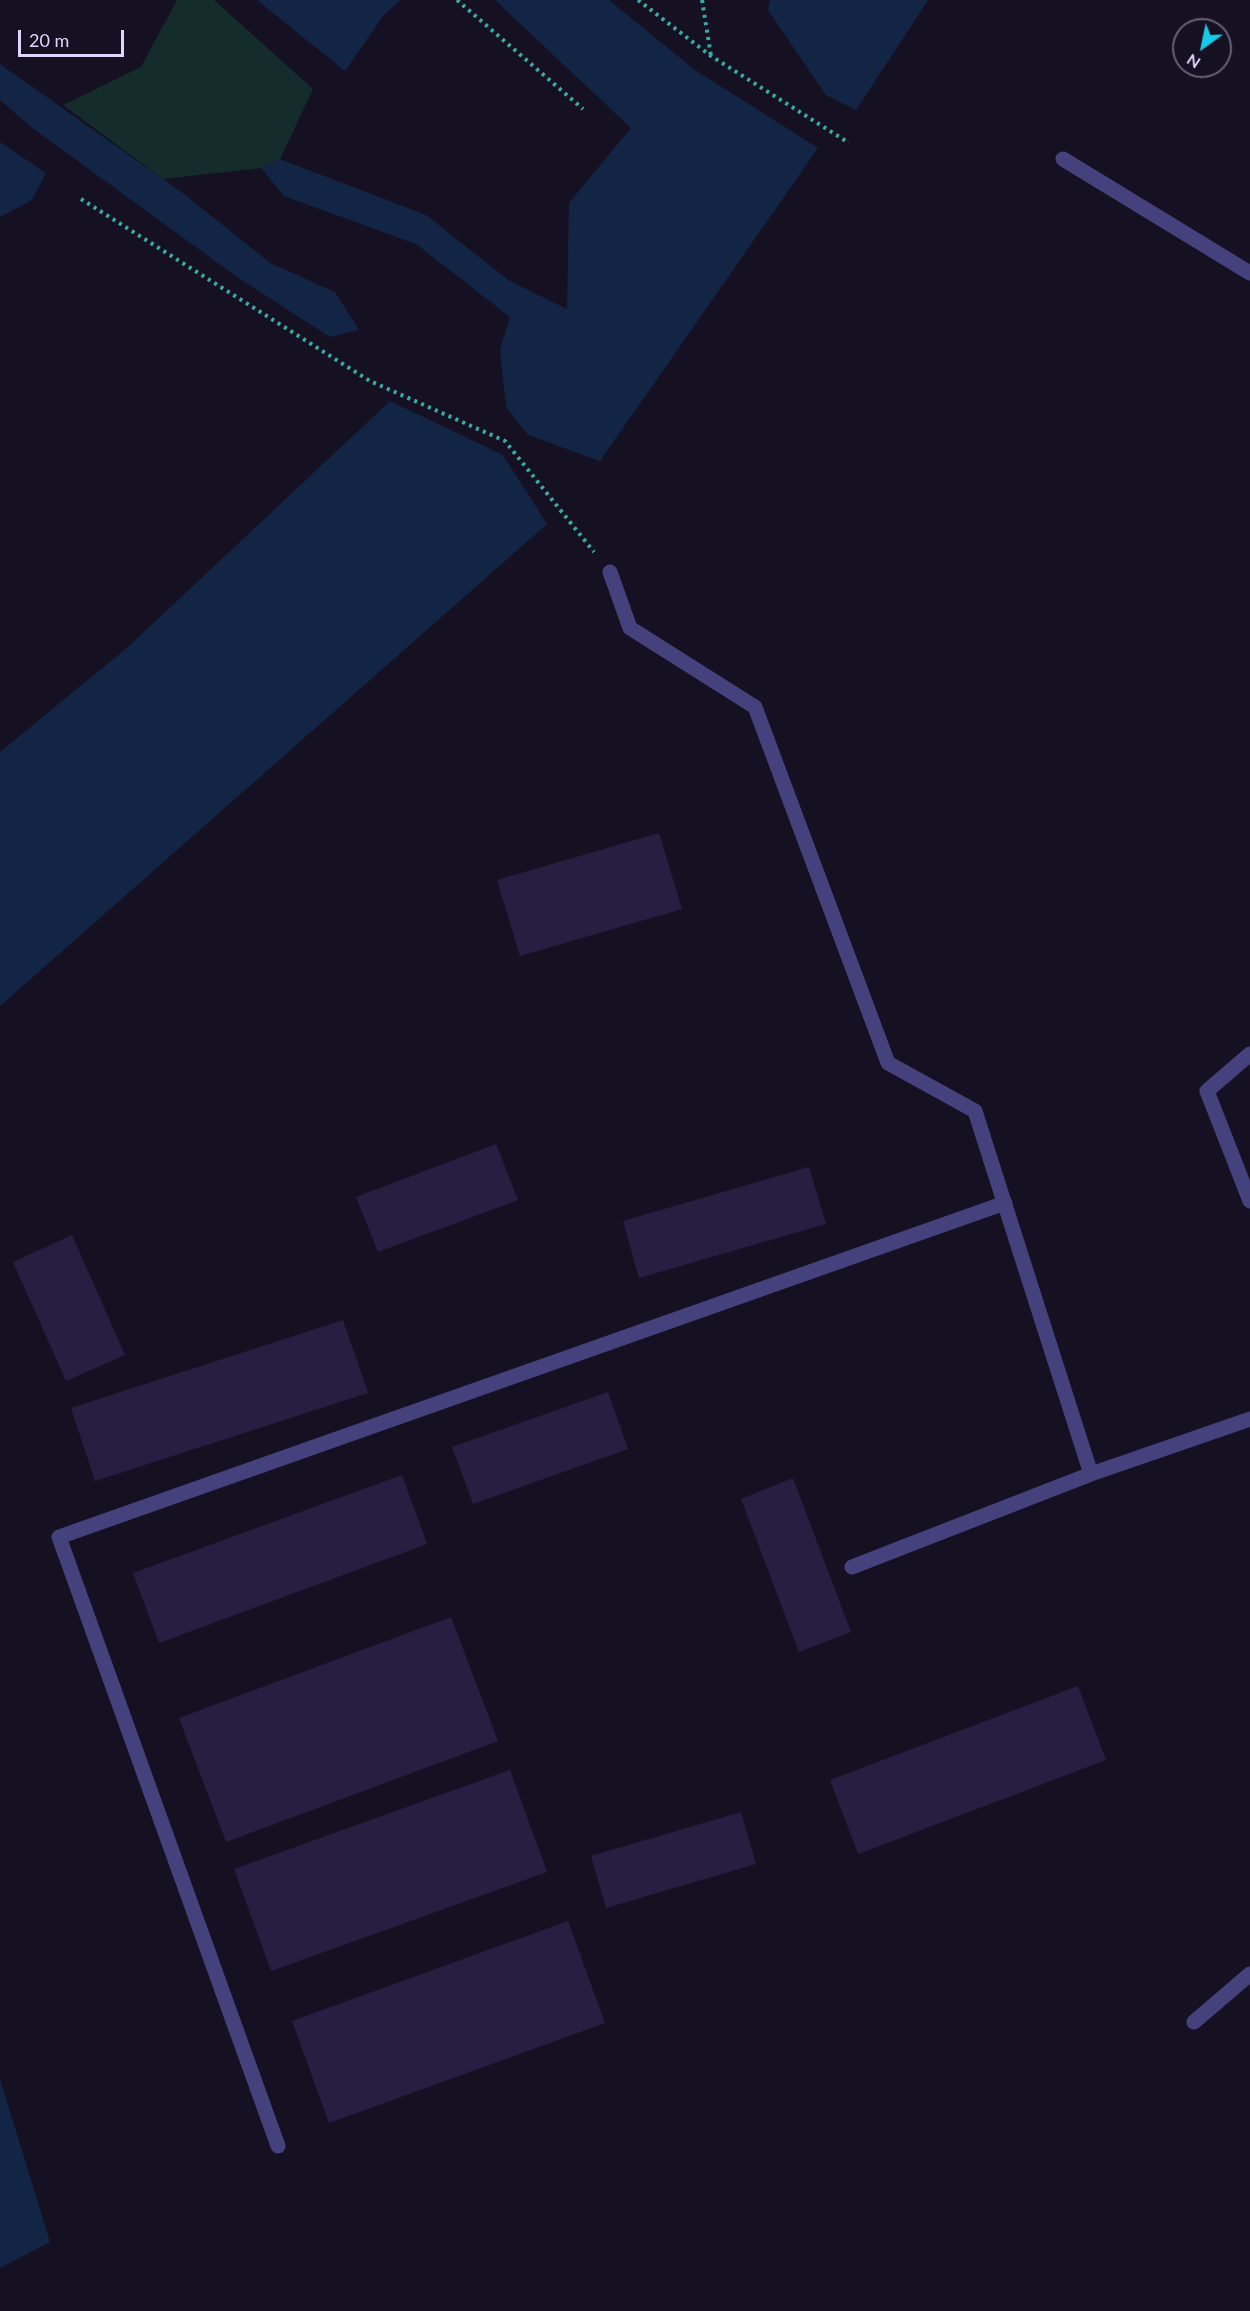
<!DOCTYPE html>
<style>
body{margin:0}
#map{position:relative;width:1250px;height:2311px;overflow:hidden;background:#151123;font-family:Lato,sans-serif}
canvas{display:block}
.north{position:absolute;left:1172px;top:18px;width:60px;height:60px;box-sizing:border-box;background:#151123;border:2px solid #656079;border-radius:50%;rotate:213deg;font-size:16px;font-weight:700;line-height:24px;text-align:center;color:#dcd7fb}
.north::after{content:'';display:block;margin:auto;width:21px;height:27px;background:#17cbe7;clip-path:polygon(50% 0,100% 100%,50% 72%,0 100%)}
.scale{position:absolute;left:18px;top:30px;width:106px;height:27px;box-sizing:border-box;border:3px solid #dcd7fb;border-top:0;padding-left:8px;font-size:18px;line-height:21px;white-space:nowrap;color:#dcd7fb;-webkit-text-stroke:4px #151123;paint-order:stroke}
</style>
<div id="map">
<canvas width="1250" height="2311"></canvas>
<div class="north">N</div>
<div class="scale">20 m</div>
</div>
<script>
const ctx = document.querySelector('canvas').getContext('2d');
ctx.lineJoin = 'round';
function paint(path, color) { ctx.fillStyle = color; ctx.fill(path, 'evenodd'); }
const toPath = rows => new Path2D(rows.map(r => 'M' + r).join(''));
function stroke(path, color, width, dash) { ctx.strokeStyle = color; ctx.lineWidth = width; ctx.lineCap = dash ? 'butt' : 'round'; ctx.setLineDash(dash || []); ctx.stroke(path); }
paint(toPath([
 [177,0,214,0,313,89,280,159,261,168,163,179,63,105,141,67]
]), '#142d2c');
paint(toPath([
 [257,0,400,0,384,15,345,71],
 [495,0,609,0,695,70,818,148,600,461,528,435,506,407,500,349,510,317,416,244,284,196,261,168,280,159,426,215,508,280,567,309,569,203,631,128],
 [770,0,928,0,856,110,826,95,768,10],
 [0,64,184,194,270,263,335,292,359,330,330,337,237,277,31,127,0,100],
 [0,142,46,173,32,200,0,217],
 [390,401,503,455,547,524,0,1006,0,752,128,647],
 [0,2079,50,2242,0,2268]
]), '#132545');
paint(toPath([
 [659,833,682,909,520,956,497,880],
 [496,1144,518,1200,378,1252,356,1197],
 [809,1167,826,1224,639,1278,623,1221],
 [72,1235,125,1355,66,1381,13,1262],
 [343,1320,368,1393,95,1481,71,1408],
 [608,1392,628,1449,473,1504,452,1447],
 [402,1475,427,1544,159,1643,133,1573],
 [793,1478,851,1632,799,1652,741,1499],
 [451,1617,498,1741,226,1842,179,1718],
 [1078,1686,1106,1760,858,1854,830,1780],
 [510,1770,547,1872,271,1971,234,1869],
 [741,1812,756,1864,606,1908,591,1856],
 [568,1921,605,2023,329,2123,292,2021]
]), '#271f42');
stroke(toPath([
 [457,0,583,109],
 [638,0,711,56,849,143],
 [702,0,711,56],
 [81,199,370,381,505,441,594,552]
]), '#3baba7', 4, [3, 4.5]);
stroke(toPath([
 [1063,159,1250,273],
 [610,572,630,628,755,707,888,1063,975,1111,1091,1474],
 [1250,1054,1207,1091,1250,1201],
 [852,1567,1091,1474,1250,1419],
 [1194,2022,1250,1974],
 [278,2146,59,1537,1005,1203]
]), '#45417d', 15);
</script>
